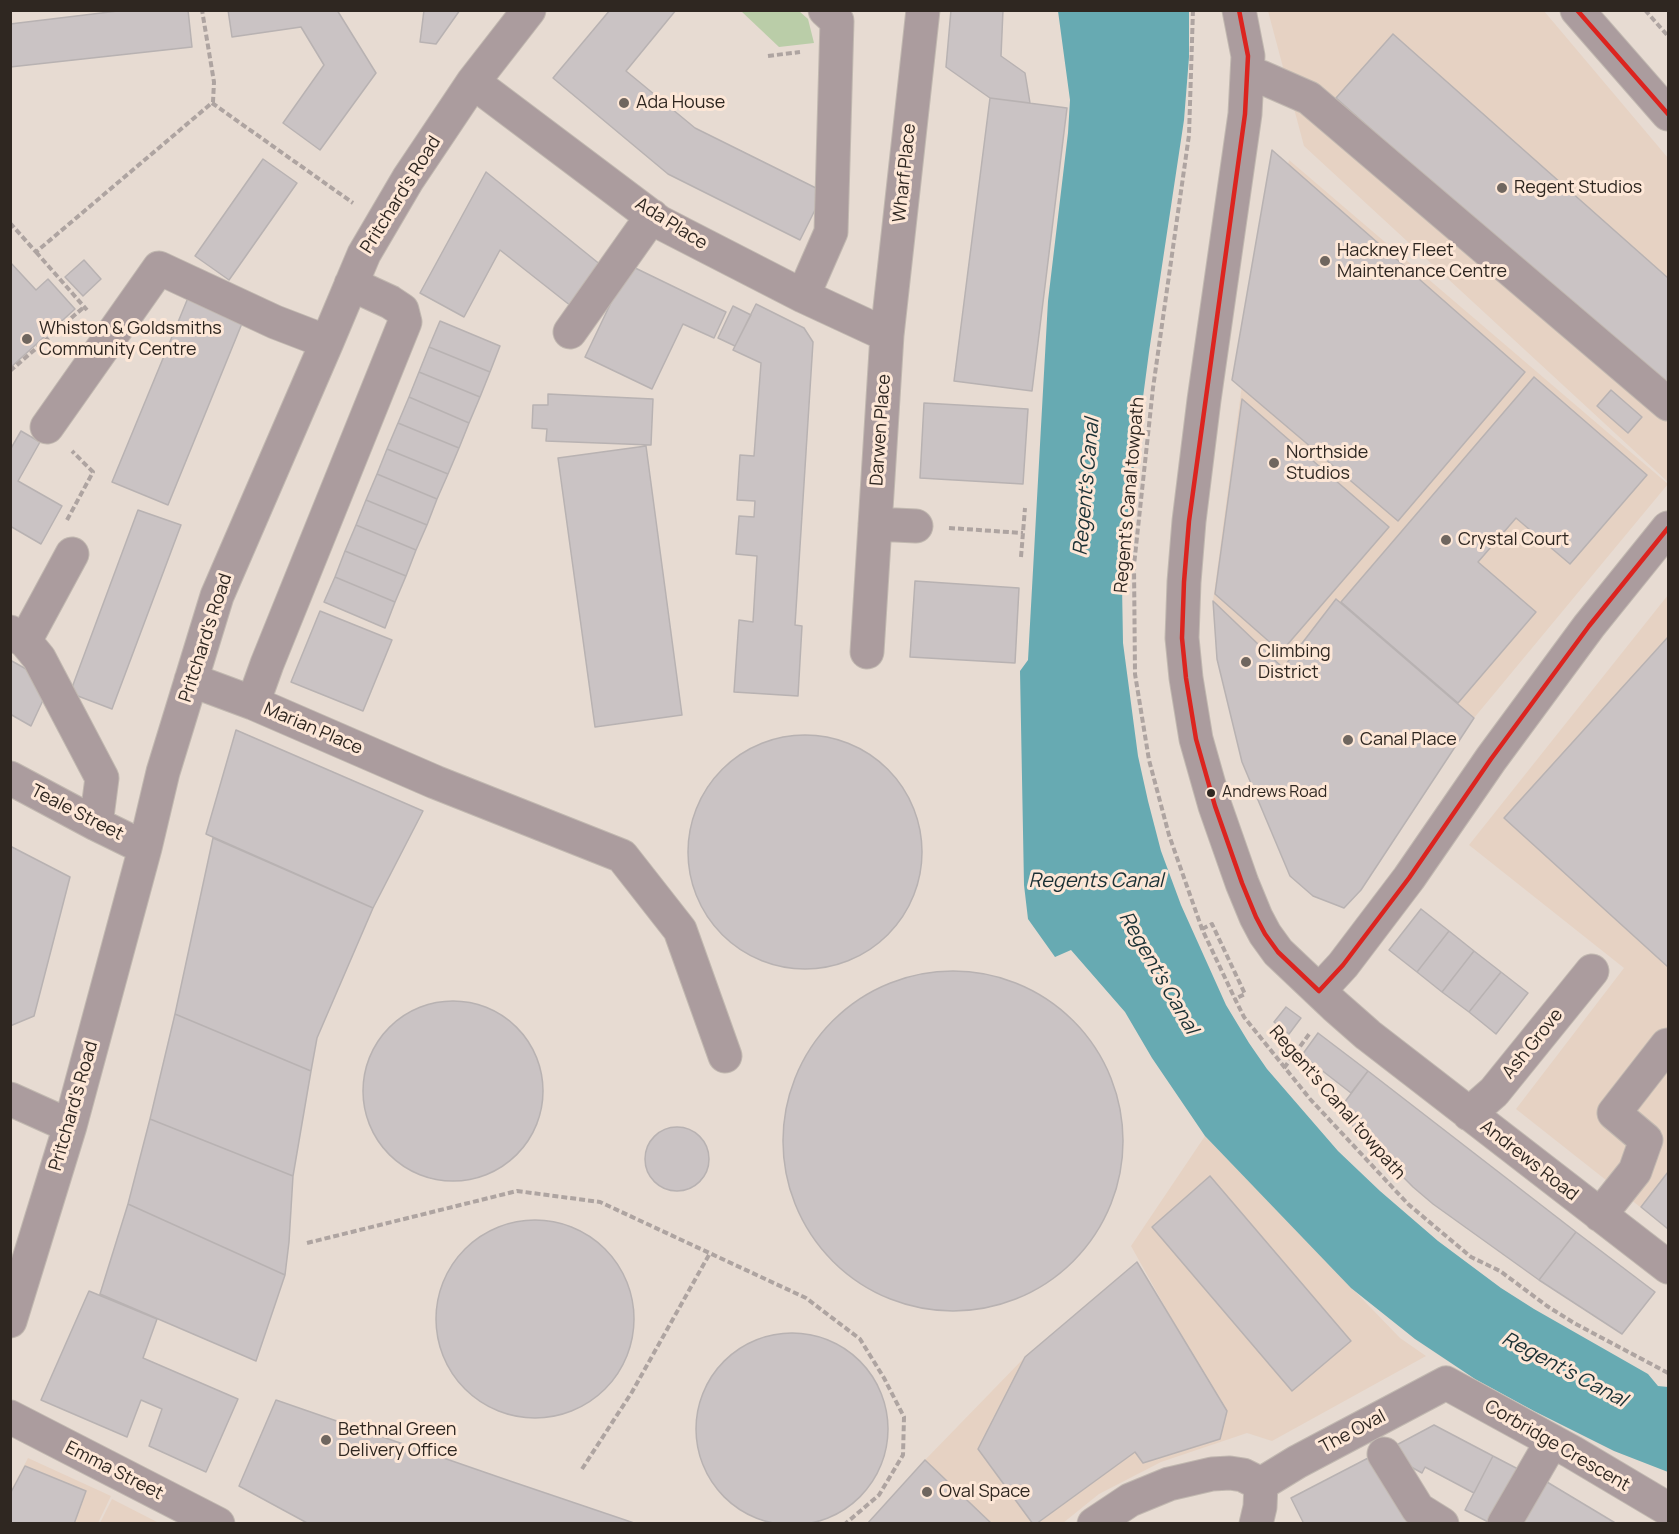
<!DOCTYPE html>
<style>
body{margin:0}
#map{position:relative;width:1679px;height:1534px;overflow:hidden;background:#e7dbd2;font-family:Manrope,sans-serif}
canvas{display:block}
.frame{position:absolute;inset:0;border:12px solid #2f2721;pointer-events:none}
</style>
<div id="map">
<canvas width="1679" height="1534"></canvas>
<div class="frame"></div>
</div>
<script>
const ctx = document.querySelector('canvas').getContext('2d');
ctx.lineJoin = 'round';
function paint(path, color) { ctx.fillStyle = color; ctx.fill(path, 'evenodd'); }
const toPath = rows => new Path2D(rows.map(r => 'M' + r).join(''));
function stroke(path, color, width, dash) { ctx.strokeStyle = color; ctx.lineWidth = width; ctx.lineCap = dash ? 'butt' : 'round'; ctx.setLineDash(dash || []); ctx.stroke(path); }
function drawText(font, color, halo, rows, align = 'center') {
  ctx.font = font + ' Manrope,sans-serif'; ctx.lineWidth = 6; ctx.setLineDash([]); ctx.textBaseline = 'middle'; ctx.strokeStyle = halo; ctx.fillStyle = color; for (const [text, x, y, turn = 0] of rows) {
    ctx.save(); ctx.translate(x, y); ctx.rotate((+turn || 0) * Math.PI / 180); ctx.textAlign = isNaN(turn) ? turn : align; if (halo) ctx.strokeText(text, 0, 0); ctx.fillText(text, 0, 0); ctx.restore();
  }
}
paint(toPath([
 [1268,11,1544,11,1668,158,1668,482,1304,146],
 [1289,160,1668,484,1474,718,1336,599,1283,668,1213,601,1244,370],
 [1668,595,1668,1229,1516,1109,1624,968,1469,845],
 [1205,1136,1400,1338,1426,1356,1272,1441,1247,1433,1161,1462,1099,1494,1063,1523,867,1524,925,1460,1025,1357,1137,1262,1207,1382,1131,1246],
 [28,1458,111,1496,98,1523,11,1524,10,1492],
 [112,1499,159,1523,100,1523]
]), '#e6d2c3');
paint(toPath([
 [741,11,799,11,808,19,814,43,779,47]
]), '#bacda8');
paint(toPath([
 [1058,11,1189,11,1189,57,1184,120,1149,352,1126,526,1122,585,1123,643,1138,756,1148,801,1161,851,1181,905,1226,1005,1249,1043,1267,1069,1338,1151,1380,1191,1438,1241,1501,1288,1534,1309,1648,1374,1658,1386,1668,1387,1668,1472,1614,1451,1534,1411,1475,1379,1415,1339,1351,1288,1205,1136,1152,1058,1125,1012,1071,950,1055,957,1028,919,1024,885,1020,671,1028,660,1048,301,1068,133,1070,100]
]), '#67aab2');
const building = toPath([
 [126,10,188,10,192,47,10,67,10,24,126,10],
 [228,10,337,10,376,73,320,150,283,123,324,65,301,27,232,37,228,10],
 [424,10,460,10,436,44,420,42,424,10],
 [610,10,676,10,626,71,695,128,824,192,800,240,668,174,553,78,610,10],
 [951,10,1003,10,1001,56,1025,73,1030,103,990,98,946,67,951,10],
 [1393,34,1668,278,1667,392,1336,98,1393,34],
 [990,98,1067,108,1032,391,954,381,990,98],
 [1272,150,1525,372,1398,521,1232,380,1272,150],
 [263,159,297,183,229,280,195,256,263,159],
 [486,172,607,270,576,310,500,250,464,317,420,293,486,172],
 [84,260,101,279,83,296,65,277,84,260],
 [10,262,36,290,48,279,75,309,10,368,10,262],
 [629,265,726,312,714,338,683,324,652,389,585,357,629,265],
 [190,293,245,316,168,505,112,482,190,293],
 [756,304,804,328,813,342,795,625,802,626,798,696,734,692,739,620,753,622,757,556,736,554,739,516,754,517,755,501,737,500,740,455,754,456,761,363,733,350,756,304],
 [733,306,751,315,735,346,718,338,733,306],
 [440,321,500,346,490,372,429,347,440,321],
 [429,347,490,372,480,397,419,372,429,347],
 [419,372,480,397,469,423,409,397,419,372],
 [1534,377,1647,475,1570,564,1516,518,1478,562,1536,612,1458,703,1341,602,1534,377],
 [1611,390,1642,417,1628,433,1597,406,1611,390],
 [548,394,653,399,651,445,546,441,547,429,532,428,533,405,548,405,548,394],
 [409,397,469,423,459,448,398,423,409,397],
 [1242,399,1389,527,1281,652,1215,594,1242,399],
 [924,403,1028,409,1023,484,920,478,924,403],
 [398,423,459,448,448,474,387,449,398,423],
 [21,431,40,442,18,481,62,506,41,544,10,526,10,450,21,431],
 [646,446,682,715,595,727,558,458,646,446],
 [387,449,448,474,437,499,377,474,387,449],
 [377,474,437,499,427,525,366,500,377,474],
 [366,500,427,525,416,550,356,525,366,500],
 [138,510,181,525,112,709,70,693,138,510],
 [356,525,416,550,406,576,345,551,356,525],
 [345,551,406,576,395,602,335,577,345,551],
 [335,577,395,602,385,628,324,602,335,577],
 [915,581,1019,588,1015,663,910,657,915,581],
 [1336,599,1474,718,1361,890,1344,908,1313,896,1290,876,1242,762,1217,659,1213,601,1283,668,1336,599],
 [320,611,392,640,363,711,291,682,320,611],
 [1668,637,1668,967,1504,818,1668,637],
 [10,660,51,683,31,726,10,714,10,660],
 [236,730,423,811,373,908,206,834,236,730],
 '688 852a117 117 0 1 1 234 0a117 117 0 1 1-234 0Z',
 [213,838,373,908,317,1038,311,1071,175,1014,213,838],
 [10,846,70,877,34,1016,10,1026,10,846],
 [1421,909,1449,931,1417,972,1389,950,1421,909],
 [1449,931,1474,951,1442,992,1417,972,1449,931],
 [1474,951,1501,972,1469,1012,1442,992,1474,951],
 '783 1141a170 170 0 1 1 340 0a170 170 0 1 1-340 0Z',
 [1501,972,1528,993,1496,1034,1469,1012,1501,972],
 '363 1091a90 90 0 1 1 180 0a90 90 0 1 1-180 0Z',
 [1286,1007,1301,1018,1289,1034,1274,1022,1286,1007],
 [175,1014,311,1071,293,1176,150,1119,175,1014],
 [1318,1033,1368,1071,1351,1093,1302,1055,1318,1033],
 [1368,1071,1576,1232,1539,1280,1433,1204,1413,1187,1338,1111,1368,1071],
 [150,1119,293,1176,289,1242,285,1275,128,1204,150,1119],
 '645 1159a32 32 0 1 1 64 0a32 32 0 1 1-64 0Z',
 [1668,1172,1668,1229,1641,1207,1668,1172],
 [1210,1176,1351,1341,1292,1391,1152,1227,1210,1176],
 [128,1204,285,1275,256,1361,100,1294,128,1204],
 '436 1319a99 99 0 1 1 198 0a99 99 0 1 1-198 0Z',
 [1576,1232,1655,1292,1622,1334,1539,1280,1576,1232],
 [1137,1262,1227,1411,1220,1439,1143,1463,1135,1452,1036,1524,1033,1524,978,1449,1025,1357,1137,1262],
 [89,1291,157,1319,143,1358,238,1399,206,1472,149,1446,162,1409,141,1400,127,1437,41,1400,89,1291],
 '696 1429a96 96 0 1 1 192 0a96 96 0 1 1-192 0Z',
 [276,1400,510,1481,637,1524,309,1524,239,1486,276,1400],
 [1434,1425,1493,1456,1474,1493,1425,1467,1422,1473,1395,1458,1389,1449,1434,1425],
 [1372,1456,1408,1524,1304,1524,1291,1498,1372,1456],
 [1493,1456,1518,1469,1490,1523,1465,1510,1493,1456],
 [925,1460,992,1524,867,1524,925,1460],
 [25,1466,86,1491,74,1524,10,1524,10,1494,25,1466],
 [1547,1482,1617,1524,1522,1524,1547,1482]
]);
paint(building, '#cac3c4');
stroke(building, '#b8b2b2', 1.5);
const minor = toPath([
 [1239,10,1248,56,1245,114,1204,400,1189,521,1184,582,1182,638,1186,678,1196,739,1215,806,1242,883,1256,917,1265,934,1278,952,1335,1006,1368,1035,1668,1267],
 [1577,10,1668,114],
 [1248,79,1261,77,1309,98,1668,404],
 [473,82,659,222,803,296,887,335],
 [803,296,831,232,837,21,825,10],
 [570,332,652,216],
 [47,427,159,268,275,322,327,342],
 [875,524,916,526],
 [10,632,25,641,39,658,102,778,96,824],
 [25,641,72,554],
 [867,652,887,335,923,10],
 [191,680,253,703,435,782,622,856,680,930,725,1056],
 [253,703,267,664,405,322,402,310,390,302,351,284],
 [10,778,96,824,145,848],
 [1319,991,1343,965,1409,878,1491,759,1589,626,1668,528],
 [10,1099,70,1126],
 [1469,1114,1494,1092,1592,971],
 [1600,1215,1635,1171,1646,1140,1614,1113,1667,1045],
 [10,1321,70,1126,145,848,163,772,217,596,327,342,364,254,408,179,473,82,529,10],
 [10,1417,218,1524],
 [1384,1454,1418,1509,1442,1524],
 [1261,1484,1297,1462,1446,1383,1572,1452,1668,1509],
 [1094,1524,1130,1500,1169,1484,1212,1474,1230,1473,1243,1475,1261,1484],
 [1256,1524,1260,1507,1261,1484],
 [1504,1524,1552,1441]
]);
stroke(minor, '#c1b8b0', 35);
stroke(toPath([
 [1193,10,1189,135,1153,388,1134,565,1135,674,1149,760,1169,835,1202,929,1235,999,1244,1017,1310,1099,1408,1204,1471,1257,1500,1271,1547,1306,1574,1323,1668,1373],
 [1645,10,1668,36],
 [768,56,800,52],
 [212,103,353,203],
 [10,223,36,252,213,102,214,82,202,10],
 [36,252,87,310],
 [10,371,84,307],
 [67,520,93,472,72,451],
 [949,528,1023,533],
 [1021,557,1025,508],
 [1202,929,1212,924,1245,994,1235,999],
 [1284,1068,1310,1033],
 [307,1243,517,1191,600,1202,806,1298,860,1339,884,1378,904,1417,903,1455,879,1495,845,1524],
 [582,1469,632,1392,710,1253]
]), '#aea4a1', 4, [6, 3]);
stroke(minor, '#ab9c9e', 33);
stroke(toPath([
 [1239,10,1248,56,1245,114,1189,521,1184,582,1182,638,1186,678,1196,739,1215,806,1242,883,1256,917,1265,934,1278,952,1319,991,1343,965,1409,878,1491,759,1589,626,1668,528],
 [1577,10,1668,114]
]), '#dc241f', 4.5);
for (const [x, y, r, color] of [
 [624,103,6,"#6f665f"],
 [1502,188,6,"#6f665f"],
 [1325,261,6,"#6f665f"],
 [27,339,6,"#6f665f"],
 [1274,463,6,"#6f665f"],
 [1446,540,6,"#6f665f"],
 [1246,662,6,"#6f665f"],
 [1348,740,6,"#6f665f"],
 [1211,793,5,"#2f2721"],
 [326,1440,6,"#6f665f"],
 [927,1492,6,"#6f665f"]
]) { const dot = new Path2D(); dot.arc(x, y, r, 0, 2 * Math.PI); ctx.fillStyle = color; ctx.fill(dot); stroke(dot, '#fde7d7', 2); }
drawText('16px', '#2f2721', '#fde7d7', [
 ["Andrews Road",1222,793]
], 'left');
drawText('18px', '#2f2721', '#fde7d7', [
 ["Ada House",636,103],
 ["Regent Studios",1514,188],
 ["Hackney Fleet",1337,251],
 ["Maintenance Centre",1337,272],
 ["Whiston & Goldsmiths",39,329],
 ["Community Centre",39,350],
 ["Northside",1286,453],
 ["Studios",1286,474],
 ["Crystal Court",1458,540],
 ["Climbing",1258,652],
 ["District",1258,673],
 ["Canal Place",1360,740],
 ["Bethnal Green",338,1430],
 ["Delivery Office",338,1451],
 ["Oval Space",939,1492]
], 'left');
drawText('18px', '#2f2721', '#fde7d7', [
 ["Wharf Place",905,173,-84],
 ["Pritchard's Road",401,195,-58],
 ["Ada Place",671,224,32],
 ["Darwen Place",881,430,-86],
 ["Regent's Canal towpath",1130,495,-85],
 ["Pritchard's Road",206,638,-72],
 ["Marian Place",313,729,23],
 ["Teale Street",77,813,27],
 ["Ash Grove",1533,1044,-51],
 ["Regent's Canal towpath",1337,1103,49],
 ["Pritchard's Road",74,1106,-74],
 ["Andrews Road",1529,1161,38],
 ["The Oval",1353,1432,-28],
 ["Corbridge Crescent",1557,1446,30],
 ["Emma Street",114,1471,27]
]);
drawText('italic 20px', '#1a3034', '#fde7d7', [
 ["Regent's Canal",1087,487,-85],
 ["Regents Canal",1096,881],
 ["Regent's Canal",1158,973,60],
 ["Regent's Canal",1564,1370,28]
]);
</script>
